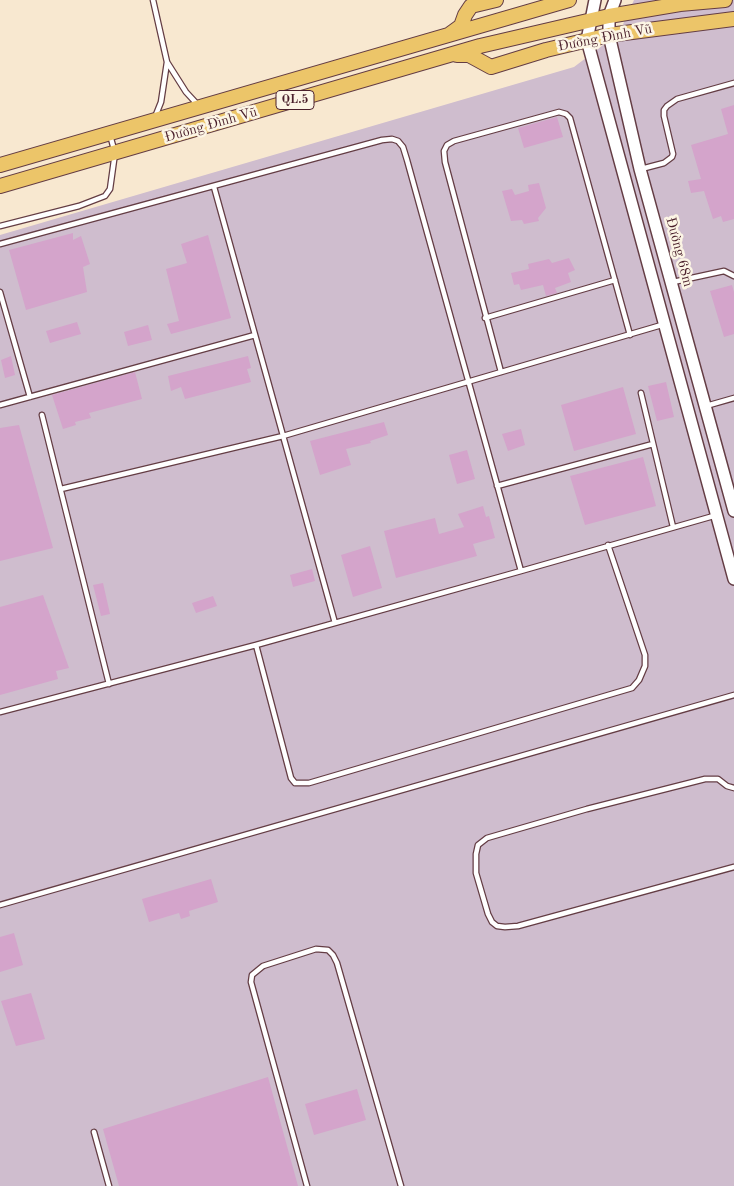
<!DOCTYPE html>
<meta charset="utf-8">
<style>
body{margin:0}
canvas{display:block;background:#f8e8d0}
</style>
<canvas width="734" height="1186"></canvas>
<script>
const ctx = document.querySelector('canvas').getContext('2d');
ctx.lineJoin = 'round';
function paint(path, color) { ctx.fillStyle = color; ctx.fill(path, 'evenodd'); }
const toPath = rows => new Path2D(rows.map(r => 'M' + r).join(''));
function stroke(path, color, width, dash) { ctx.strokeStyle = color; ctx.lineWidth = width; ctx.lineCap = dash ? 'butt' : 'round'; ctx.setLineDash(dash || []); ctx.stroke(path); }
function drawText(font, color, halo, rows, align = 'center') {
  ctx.font = font + ' "Old Standard TT",serif'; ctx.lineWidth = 5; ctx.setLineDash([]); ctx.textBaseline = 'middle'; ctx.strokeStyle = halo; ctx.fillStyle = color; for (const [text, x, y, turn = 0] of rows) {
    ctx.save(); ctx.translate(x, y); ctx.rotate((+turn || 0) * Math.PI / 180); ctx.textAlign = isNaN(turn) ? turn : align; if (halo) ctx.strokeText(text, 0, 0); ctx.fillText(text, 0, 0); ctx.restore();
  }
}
paint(toPath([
 [634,0,734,0,734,1186,0,1186,0,235,574,67,619,33]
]), '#cfbdce');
paint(toPath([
 [734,105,734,219,723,222,721,216,713,219,704,191,691,193,688,181,701,179,691,145,728,134,721,109],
 [557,117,563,137,524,148,518,128],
 [539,183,546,208,538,218,539,221,524,224,522,220,511,221,502,191,512,189,515,195,529,191,528,185],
 [73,233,73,240,81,236,90,264,83,267,87,292,26,310,9,250],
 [208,235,231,318,171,334,167,324,179,321,166,269,187,263,181,244],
 [569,258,575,270,568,273,571,282,555,288,557,293,546,296,543,285,521,290,519,284,514,285,511,273,529,269,528,264,549,259,552,263],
 [732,285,734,292,734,334,724,337,710,291],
 [77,322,81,334,50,343,46,331],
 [148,325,152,340,128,346,124,332],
 [11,356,15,375,5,378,1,360],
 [248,356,251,368,247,369,251,382,185,399,181,387,171,391,168,376],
 [135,372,142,399,89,413,91,418,75,422,76,425,63,429,52,395],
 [666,382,674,417,657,421,648,386],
 [623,387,636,434,574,451,561,405],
 [384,422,388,435,370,441,371,443,346,449,351,465,320,475,310,441],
 [19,425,53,548,0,561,0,428],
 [521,429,525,445,508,451,502,434],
 [467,450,475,479,457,484,449,455],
 [643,457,656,506,585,525,570,476],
 [483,506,486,517,489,516,495,538,473,544,477,556,396,578,384,531,435,518,439,534,464,527,458,514],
 [370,546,382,588,353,597,341,555],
 [312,569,315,581,293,587,290,575],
 [103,583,110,614,101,616,93,585],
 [43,595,69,668,56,671,58,679,0,695,0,607],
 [213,596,217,606,196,613,192,603],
 [211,879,218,902,189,911,190,916,181,919,179,913,149,922,142,899],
 [14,933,23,965,0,972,0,937],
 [31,993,45,1039,16,1046,1,1001],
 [268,1077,298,1186,119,1186,103,1129],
 [357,1089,366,1120,314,1135,305,1104]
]), '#d4a4cb');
const service = toPath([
 [153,0,167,62,186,92,198,105],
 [155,117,161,102,167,62],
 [641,169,664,163,672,157,673,154,664,116,664,110,667,106,677,99,734,83],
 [214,187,335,623],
 [0,226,79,206,105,196,110,189,115,153,110,135],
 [0,244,382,140,392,139,398,141,403,147,407,160,521,571],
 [673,282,724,271,734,276],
 [0,292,30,397],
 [485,318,615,280],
 [501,372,445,162,444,151,447,145,454,141,559,112,566,114,570,118,630,335],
 [641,393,673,527],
 [0,405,255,335],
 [706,406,734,398],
 [42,415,109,684],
 [497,486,653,444],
 [61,489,283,436,665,324],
 [256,645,291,778,295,783,309,783,632,688,639,680,645,666,645,655,608,545],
 [0,712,256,645,521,571,717,515],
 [734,788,727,786,718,779,705,779,587,809,487,838,478,845,476,854,476,873,488,914,492,922,497,926,505,927,518,926,734,867],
 [0,905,734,695],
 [94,1132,109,1186],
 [307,1186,251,982,252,975,263,966,316,949,328,950,333,955,337,963,401,1186]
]);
const tertiary = toPath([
 [595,0,587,40,734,579],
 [615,0,609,16,609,35,640,169,734,511]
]);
const trunk = toPath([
 [450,34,461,26,465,15,471,6,496,0],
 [457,55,469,55,491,67,546,50,609,35,734,19],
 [0,165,569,0],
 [0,186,480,46,609,16,680,4,725,0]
]);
stroke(service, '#643d44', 7);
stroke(tertiary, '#643d44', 14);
stroke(trunk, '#643d44', 16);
stroke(service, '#fff', 4.5);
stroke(tertiary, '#fff', 11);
stroke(trunk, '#ecc569', 14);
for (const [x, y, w] of [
 [295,100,38]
]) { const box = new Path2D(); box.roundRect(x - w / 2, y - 9.5, w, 19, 4); ctx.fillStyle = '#fcf5e5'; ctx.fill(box); stroke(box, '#4a1f2b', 1); }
drawText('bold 12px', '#4a1f2b', null, [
 ["QL.5",295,100]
]);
drawText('14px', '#4a1f2b', '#fcf5e5', [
 ["Đường Đình Vũ",605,38,-11],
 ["Đường Đình Vũ",211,125,-16],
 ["Đường 68m",679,252,75]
]);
</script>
